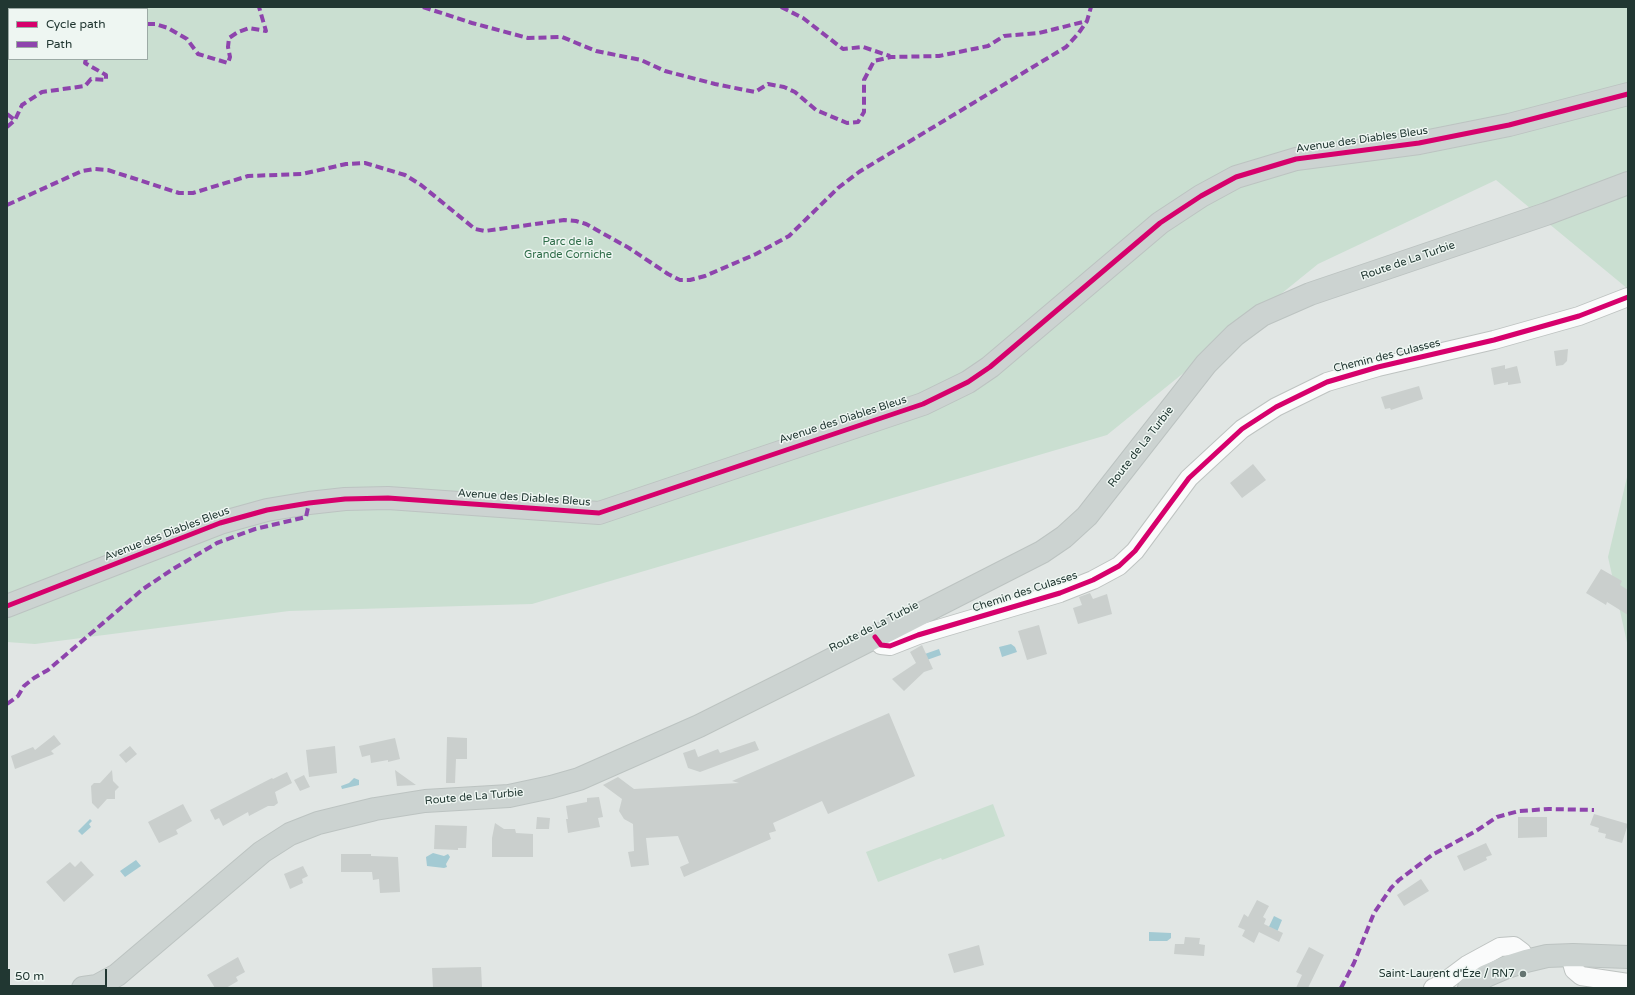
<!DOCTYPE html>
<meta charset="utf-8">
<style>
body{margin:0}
#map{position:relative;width:1635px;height:995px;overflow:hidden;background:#e1e6e4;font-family:"Varela Round",sans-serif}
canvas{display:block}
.frame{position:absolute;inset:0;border:8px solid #213732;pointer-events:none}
.legend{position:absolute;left:8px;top:8px;width:140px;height:52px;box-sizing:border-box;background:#eef6f2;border:1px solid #9caaa5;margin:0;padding:5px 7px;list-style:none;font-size:12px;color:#213732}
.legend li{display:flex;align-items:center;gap:8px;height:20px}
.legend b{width:20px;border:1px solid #9caaa5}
.scale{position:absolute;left:8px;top:969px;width:99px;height:18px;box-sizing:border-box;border:2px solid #213732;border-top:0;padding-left:5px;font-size:12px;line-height:14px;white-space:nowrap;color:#213732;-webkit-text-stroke:3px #eef6f2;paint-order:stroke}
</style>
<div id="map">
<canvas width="1635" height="995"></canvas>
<div class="frame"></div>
<ul class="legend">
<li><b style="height:5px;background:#d6006c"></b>Cycle path</li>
<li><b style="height:5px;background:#8e44ad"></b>Path</li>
</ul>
<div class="scale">50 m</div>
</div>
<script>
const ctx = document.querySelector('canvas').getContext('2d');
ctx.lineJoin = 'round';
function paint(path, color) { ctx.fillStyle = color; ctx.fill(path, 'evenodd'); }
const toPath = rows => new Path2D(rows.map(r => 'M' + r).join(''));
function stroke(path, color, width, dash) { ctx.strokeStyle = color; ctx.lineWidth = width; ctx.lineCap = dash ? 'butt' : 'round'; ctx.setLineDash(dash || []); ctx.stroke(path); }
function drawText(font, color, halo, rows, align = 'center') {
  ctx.font = font + ' "Varela Round",sans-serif'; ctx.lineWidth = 3; ctx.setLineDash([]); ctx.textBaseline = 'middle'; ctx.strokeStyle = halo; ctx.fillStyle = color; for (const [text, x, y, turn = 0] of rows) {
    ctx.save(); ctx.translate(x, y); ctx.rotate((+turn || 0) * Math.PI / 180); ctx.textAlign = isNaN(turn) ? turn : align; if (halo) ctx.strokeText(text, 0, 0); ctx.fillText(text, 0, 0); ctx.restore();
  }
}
paint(toPath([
 [7,7,1628,7,1628,289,1496,180,1318,264,1107,435,532,604,289,611,35,644,7,642],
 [9,9,147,9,147,59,9,59],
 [1628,473,1628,647,1608,557],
 [993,804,1005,836,942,860,941,858,878,882,866,852]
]), '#cadfd1');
paint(toPath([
 [1011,644,1015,647,1017,652,1002,657,999,647],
 [939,649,941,655,924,661,922,655],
 [354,778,359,780,359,785,342,789,341,786,349,783],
 [90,819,92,821,89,824,91,827,82,835,78,831],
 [433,853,444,856,448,854,450,857,446,864,447,867,444,868,427,866,426,857],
 [136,860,141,866,125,877,120,871],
 [1274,916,1282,920,1275,937,1266,933],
 [1149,932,1171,933,1171,938,1167,941,1149,941]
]), '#a3cad3');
paint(toPath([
 [1568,349,1567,361,1563,365,1556,366,1554,351],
 [1505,365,1505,369,1517,366,1521,383,1508,385,1508,382,1494,385,1491,368],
 [1419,386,1423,399,1391,410,1390,408,1385,409,1381,397],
 [1253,464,1266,480,1242,498,1230,483],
 [1601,569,1622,581,1620,585,1628,590,1628,615,1607,602,1606,605,1586,593],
 [1090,593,1093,599,1107,594,1112,614,1078,624,1073,608,1082,605,1079,597],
 [1039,625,1047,654,1027,660,1018,631],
 [922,645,933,669,924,672,904,691,892,679,916,663,910,652],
 [889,713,915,776,828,814,822,801,773,823,776,831,769,833,771,839,684,877,680,867,689,863,678,836,646,838,649,865,631,867,628,852,634,851,633,824,624,819,619,811,622,799,603,785,618,777,634,789,739,783,732,781],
 [54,735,61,744,51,751,54,754,15,769,11,756,33,747,35,750],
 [447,737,467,738,467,759,456,759,455,783,446,783],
 [395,738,400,759,388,762,388,760,371,763,370,755,362,757,359,746],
 [755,741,759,750,700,772,688,768,683,753,695,749,698,757,718,749,720,753],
 [130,746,137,754,126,763,119,755],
 [335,746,337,773,309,777,306,750],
 [112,770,113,781,119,787,115,791,115,799,107,799,98,809,92,803,91,786,94,783,100,783],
 [395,770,416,785,397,786],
 [287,772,292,783,275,792,278,803,274,806,268,806,249,816,248,812,223,826,219,818,215,820,210,810,272,778,273,779],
 [304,775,310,787,300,791,294,780],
 [599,797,603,817,598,818,600,827,568,833,566,819,568,819,566,806,587,802,587,798],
 [183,804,192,821,176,830,178,834,159,843,148,822],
 [1594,814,1628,824,1622,843,1605,838,1606,834,1598,832,1599,828,1590,825],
 [537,817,550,818,549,829,536,829],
 [1518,817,1547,817,1547,837,1518,838],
 [495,823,504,829,515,829,516,833,533,834,533,857,492,857,492,838],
 [435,825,467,826,466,848,458,848,458,850,434,849],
 [1486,843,1492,855,1486,857,1487,860,1464,871,1457,856],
 [341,854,371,854,371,856,398,857,400,892,380,893,379,879,373,880,372,872,341,872],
 [81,861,94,875,64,902,46,882,70,862,75,867],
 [303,866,308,876,302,879,303,883,290,889,284,874],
 [1421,879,1429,891,1404,906,1397,895],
 [1257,900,1269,906,1263,917,1266,919,1264,924,1283,933,1279,942,1259,932,1254,943,1242,936,1245,930,1238,927,1244,914,1248,917],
 [1185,937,1200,938,1199,944,1205,945,1204,956,1174,954,1175,944,1184,944],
 [979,945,984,965,954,973,948,954],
 [1309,947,1324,955,1308,988,1296,988,1302,975,1296,972],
 [238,957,245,972,236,977,238,981,226,988,215,988,207,975],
 [481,967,482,987,433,988,432,968]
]), '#cacfcd');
const minor = toPath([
 [875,637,881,645,890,646,918,635,1060,593,1093,580,1119,566,1135,551,1189,478,1242,429,1276,407,1327,382,1378,367,1494,340,1579,316,1628,297],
 [1573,955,1572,963,1574,970,1581,976,1628,983],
 [1433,988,1443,983,1467,965,1500,947,1514,946,1522,952,1526,961]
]);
const major = toPath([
 [7,606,220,523,267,510,309,503,345,499,388,498,599,513,923,404,968,382,990,367,1160,223,1201,196,1236,177,1296,159,1419,143,1509,125,1628,94],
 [83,988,97,986,117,975,262,852,290,834,318,823,375,809,425,801,509,796,551,787,579,779,699,726,797,677,1042,552,1064,537,1087,516,1206,364,1235,335,1262,315,1310,294,1546,214,1628,183],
 [1469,988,1486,976,1507,967,1526,961,1547,956,1573,955,1628,957]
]);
stroke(minor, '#bec3c1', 20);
stroke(major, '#bcc3c1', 24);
stroke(minor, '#fafbfb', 18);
stroke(major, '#ccd3d1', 22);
stroke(toPath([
 [423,7,472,23,528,38,562,37,596,51,641,60,665,71,715,84,755,92,768,84,784,87,795,92,816,110,847,123,858,122,864,112,864,80,874,61,891,57,939,56,988,46,1004,36,1039,33,1087,21],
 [781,7,803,18,843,49,863,47,890,56],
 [147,24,155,24,168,28,187,39,198,54,228,63,230,57,228,47,229,38,238,32,249,28,266,31,259,7],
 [7,114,15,120],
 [7,127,15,120,22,105,42,92,85,86,91,79,106,80,106,75,85,63,86,59],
 [7,205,82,171,94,169,108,170,179,193,193,193,248,176,302,174,346,164,365,163,405,175,421,185,475,229,485,231,564,220,576,221,586,224,629,248,668,274,680,280,690,280,705,276,756,254,789,236,838,188,859,172,1066,47,1078,34,1087,21,1091,7],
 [7,704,18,696,24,686,34,678,48,670,143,589,173,569,217,543,255,529,306,517,309,503],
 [1341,988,1354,963,1374,913,1391,888,1399,880,1432,855,1476,831,1497,817,1519,811,1549,809,1594,810]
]), '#8e44ad', 4, [8, 4]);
stroke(toPath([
 [7,606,220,523,267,510,309,503,345,499,388,498,599,513,923,404,968,382,990,367,1160,223,1201,196,1236,177,1296,159,1419,143,1509,125,1628,94],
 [875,637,881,645,890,646,918,635,1060,593,1093,580,1119,566,1135,551,1189,478,1242,429,1276,407,1327,382,1378,367,1494,340,1579,316,1628,297]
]), '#d6006c', 5);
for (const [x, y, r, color] of [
 [1523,974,4,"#647470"]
]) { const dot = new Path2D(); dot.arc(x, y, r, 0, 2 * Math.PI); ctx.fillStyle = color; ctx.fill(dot); stroke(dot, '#eef6f2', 1.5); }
drawText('11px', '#213732', '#eef6f2', [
 ["Avenue des Diables Bleus",1362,140,-8],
 ["Route de La Turbie",1408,261,-19],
 ["Chemin des Culasses",1387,356,-14],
 ["Avenue des Diables Bleus",843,420,-18],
 ["Route de La Turbie",1141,447,-52],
 ["Avenue des Diables Bleus",524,498,4],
 ["Avenue des Diables Bleus",167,534,-21],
 ["Chemin des Culasses",1025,592,-18],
 ["Route de La Turbie",874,627,-27],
 ["Route de La Turbie",474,797,-5]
]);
drawText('11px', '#2e6c48', '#eef6f2', [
 ["Parc de la",568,242],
 ["Grande Corniche",568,255]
]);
drawText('11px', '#213732', '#eef6f2', [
 ["Saint-Laurent d'Éze / RN7",1515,974]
], 'right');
</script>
